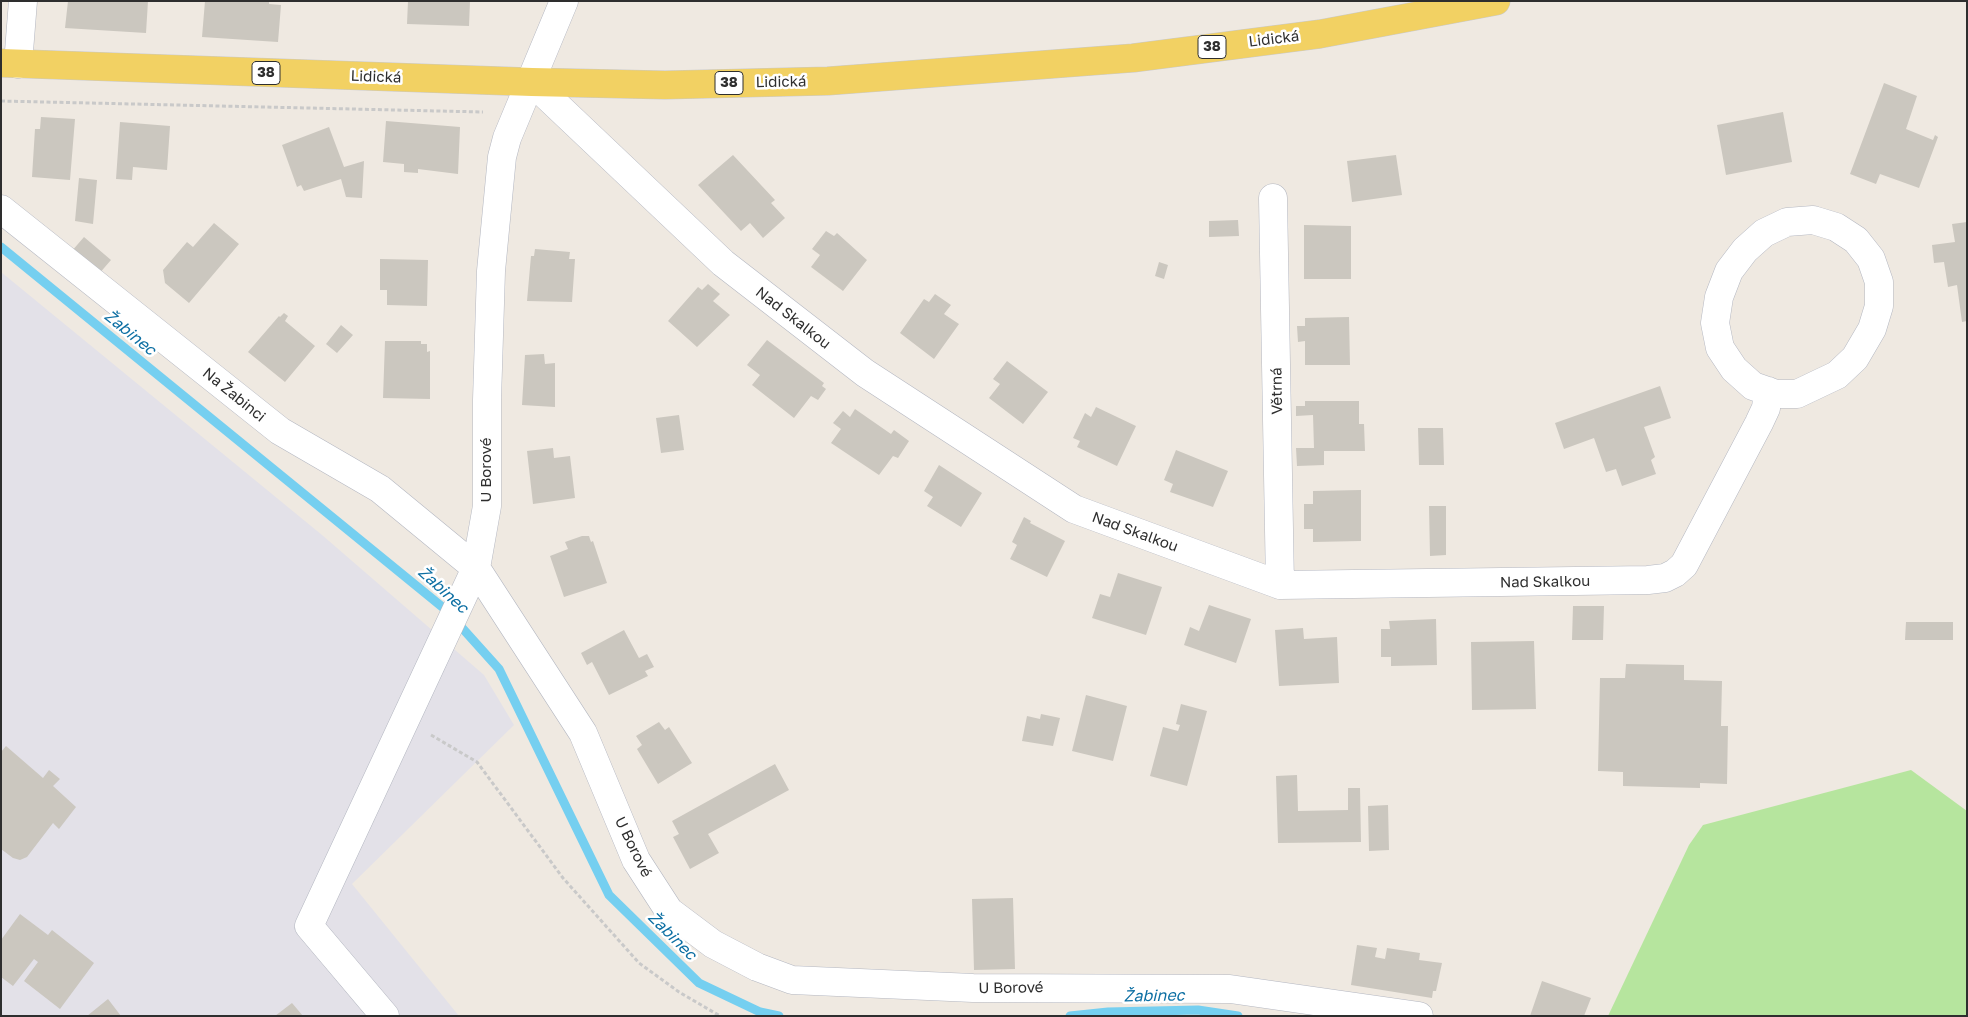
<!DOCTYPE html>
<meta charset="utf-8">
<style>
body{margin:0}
#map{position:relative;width:1968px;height:1017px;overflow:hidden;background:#efe9e1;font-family:"Golos Text",sans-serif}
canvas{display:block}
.frame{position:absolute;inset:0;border:2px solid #2e2e2e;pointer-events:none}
</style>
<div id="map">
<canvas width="1968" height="1017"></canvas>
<div class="frame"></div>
</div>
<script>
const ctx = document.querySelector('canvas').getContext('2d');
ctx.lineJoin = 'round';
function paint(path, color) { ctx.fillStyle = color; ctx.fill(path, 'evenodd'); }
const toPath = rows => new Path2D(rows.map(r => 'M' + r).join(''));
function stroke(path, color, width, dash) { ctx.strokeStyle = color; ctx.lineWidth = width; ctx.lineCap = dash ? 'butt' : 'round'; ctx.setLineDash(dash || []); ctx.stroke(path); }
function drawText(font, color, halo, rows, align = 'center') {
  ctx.font = font + ' "Golos Text",sans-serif'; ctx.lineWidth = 5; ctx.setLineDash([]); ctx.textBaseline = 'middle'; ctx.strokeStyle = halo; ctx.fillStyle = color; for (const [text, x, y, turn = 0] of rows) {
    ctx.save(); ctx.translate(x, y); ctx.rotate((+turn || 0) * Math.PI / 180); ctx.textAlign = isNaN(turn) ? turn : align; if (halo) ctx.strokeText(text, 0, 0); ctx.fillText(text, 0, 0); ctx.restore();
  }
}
paint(toPath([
 [1,272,322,535,484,675,514,725,352,884,459,1016,1,1016]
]), '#e3e1e8');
paint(toPath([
 [1911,770,1967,811,1967,1016,1608,1016,1689,845,1703,825]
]), '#b6e59e');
stroke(toPath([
 [1,247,446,610,499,669,609,895,699,983,760,1012,779,1016],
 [1070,1016,1108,1012,1198,1010,1238,1016]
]), '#75cff0', 9);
paint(toPath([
 [68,1,148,1,146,33,65,28],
 [205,1,269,1,269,4,281,5,278,42,202,37],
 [408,1,470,1,469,26,407,24],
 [1884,83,1917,96,1906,129,1933,140,1935,135,1938,137,1919,188,1880,174,1876,184,1850,174],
 [1783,112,1792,162,1726,175,1717,125],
 [41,117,75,119,70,180,32,177,35,129,40,129],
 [386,121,460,127,458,174,418,169,418,173,404,172,404,164,383,162],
 [120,122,170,126,167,170,133,167,132,180,116,179],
 [329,127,344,167,364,161,362,198,346,197,341,179,304,191,301,185,297,187,282,145],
 [733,155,775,200,771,203,785,218,763,238,750,223,741,231,698,185],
 [1396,155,1402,195,1352,202,1347,161],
 [79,178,97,180,93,224,75,221],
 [1238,220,1239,236,1209,237,1209,221],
 [1967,222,1967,321,1962,322,1957,285,1948,287,1944,262,1934,263,1932,245,1955,242,1952,224],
 [214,223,239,244,189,303,165,283,163,270,187,242,193,247],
 [1304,225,1351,226,1351,279,1304,279],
 [826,231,834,236,837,233,867,260,843,291,811,267,820,255,812,249],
 [84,237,111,260,98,275,71,252],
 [535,249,570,252,569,259,575,259,572,302,527,301,531,256,534,256],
 [380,259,428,260,427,306,387,305,387,290,380,290],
 [1159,262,1168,265,1164,279,1155,276],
 [708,284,720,294,713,301,730,315,697,347,668,321,698,287,702,290],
 [935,294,951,305,944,314,959,324,934,359,900,333,924,299,929,302],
 [284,313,288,316,285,321,315,346,285,382,248,352,279,316,280,317],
 [1349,317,1350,365,1305,365,1305,341,1298,342,1297,326,1305,326,1305,318],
 [341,325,353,335,337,353,326,344],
 [767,340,824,383,822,386,826,389,818,400,811,396,794,418,752,385,760,375,747,365],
 [385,341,421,341,421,344,427,344,427,352,430,351,430,399,383,398],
 [544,354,545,364,555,363,555,407,522,405,525,355],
 [1007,361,1048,392,1023,424,989,398,1000,384,993,379],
 [1660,386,1671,418,1644,427,1655,457,1651,460,1656,474,1622,486,1616,469,1606,472,1594,438,1564,449,1555,423],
 [1305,401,1359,401,1359,424,1364,424,1365,451,1324,451,1324,465,1297,466,1296,448,1314,448,1313,415,1296,416,1296,406,1305,406],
 [1096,407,1136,426,1117,466,1077,447,1080,441,1073,438,1085,413,1091,417],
 [855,409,891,434,894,430,909,441,898,458,893,456,879,475,831,443,841,429,833,423,843,411,850,417],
 [679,415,684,450,661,453,656,418],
 [1418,428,1443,428,1444,465,1419,465],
 [553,448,554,458,570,456,575,498,533,504,527,451],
 [1176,450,1228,471,1213,507,1170,492,1173,484,1164,480],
 [939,465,982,493,961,527,927,506,933,497,924,491],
 [1361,490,1361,541,1313,542,1313,529,1304,529,1304,504,1313,504,1313,491],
 [1429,506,1446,506,1446,555,1430,556],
 [1024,517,1031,521,1030,523,1065,541,1047,577,1010,559,1017,545,1012,542],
 [582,536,589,536,591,542,593,541,607,583,564,597,550,556,568,549,565,542],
 [1118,573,1162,587,1146,635,1092,618,1100,594,1110,597],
 [1209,605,1251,619,1236,663,1184,645,1190,627,1199,631],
 [1573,606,1604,606,1603,640,1572,640],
 [1436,619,1437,665,1391,666,1391,657,1381,657,1381,629,1390,629,1389,621],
 [1906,622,1953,622,1953,640,1905,640],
 [1303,628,1304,639,1337,637,1339,683,1279,686,1275,630],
 [624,630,639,658,647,654,654,667,645,671,648,676,609,695,592,662,587,665,581,653],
 [1534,641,1536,709,1472,710,1471,642],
 [1626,664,1684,665,1684,680,1722,681,1721,726,1728,726,1727,784,1700,783,1700,788,1623,786,1623,772,1598,771,1600,678,1625,678],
 [1086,695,1127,706,1113,761,1072,751],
 [1181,704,1207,711,1187,786,1150,776,1163,727,1178,731,1180,725,1176,724],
 [1041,714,1060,718,1053,746,1022,741,1027,716,1040,719],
 [659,722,665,730,669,727,692,763,658,784,637,749,642,745,636,736],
 [6,746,43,778,49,770,60,779,53,786,76,807,59,829,53,823,27,857,20,860,13,858,1,849,1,752],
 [775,764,789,790,708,834,719,853,690,869,673,837,679,834,672,821],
 [1297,775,1298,811,1348,810,1348,788,1360,788,1361,842,1278,843,1276,776],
 [1388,805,1389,850,1369,851,1368,806],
 [1013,898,1015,969,974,970,972,899],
 [20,914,48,935,52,930,94,963,60,1009,24,981,38,962,34,959,13,986,1,977,1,940],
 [1357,945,1377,948,1375,957,1385,959,1387,948,1420,953,1419,960,1442,963,1436,991,1433,991,1432,998,1351,985],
 [1542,981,1591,998,1584,1016,1530,1016],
 [108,999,121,1016,87,1016],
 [292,1003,303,1016,275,1016]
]), '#cbc7bf');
const minor = toPath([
 [18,64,23,1],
 [532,82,723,263,865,373,1074,509,1280,585,1648,580,1665,578,1675,573,1684,565,1759,423,1766,408,1768,391],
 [1273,198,1280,585],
 [1,209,280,431,380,489,476,568,583,733,636,860,669,911,713,944,757,967,792,980,973,988,1230,989,1419,1016],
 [1813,220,1836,227,1856,240,1871,259,1879,282,1879,306,1872,329,1855,358,1837,375,1797,394,1776,394,1753,386,1734,369,1720,348,1715,323,1719,297,1729,271,1745,250,1764,233,1787,222,1813,220],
 [385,1016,309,926,476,568,487,506,487,400,491,271,502,157,507,138,564,1]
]);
const major = toPath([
 [1,63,532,82,665,85,828,81,1133,58,1320,34,1496,1]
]);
stroke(minor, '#b4b7c1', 29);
stroke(major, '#c9c9c9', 29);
stroke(toPath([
 [1,101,483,112],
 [431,735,477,762,563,878,639,963,679,992,720,1016]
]), '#c9c9c9', 3, [4, 2.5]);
stroke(minor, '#fff', 28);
stroke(major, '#f2d163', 28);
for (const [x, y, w] of [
 [1212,47,28],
 [266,73,28],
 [729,83,28]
]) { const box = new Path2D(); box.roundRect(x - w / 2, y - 11.5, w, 23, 4); ctx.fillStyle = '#fff'; ctx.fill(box); stroke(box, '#2e2e2e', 1); }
drawText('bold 14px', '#2e2e2e', null, [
 ["38",1212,47],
 ["38",266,73],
 ["38",729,83]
]);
drawText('15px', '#2e2e2e', '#fff', [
 ["Lidická",1274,39,-7],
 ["Lidická",376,77,2],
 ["Lidická",781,82,-1],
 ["Nad Skalkou",793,318,38],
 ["Větrná",1277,391,-91],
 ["Na Žabinci",234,395,39],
 ["U Borové",486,470,-90],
 ["Nad Skalkou",1135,532,20],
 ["Nad Skalkou",1545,582,-1],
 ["U Borové",633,847,64],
 ["U Borové",1011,988,-1]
]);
drawText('italic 16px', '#0d6fa3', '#fff', [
 ["Žabinec",130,333,39],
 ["Žabinec",443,590,42],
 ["Žabinec",672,936,45],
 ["Žabinec",1154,996,-1]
]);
</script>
